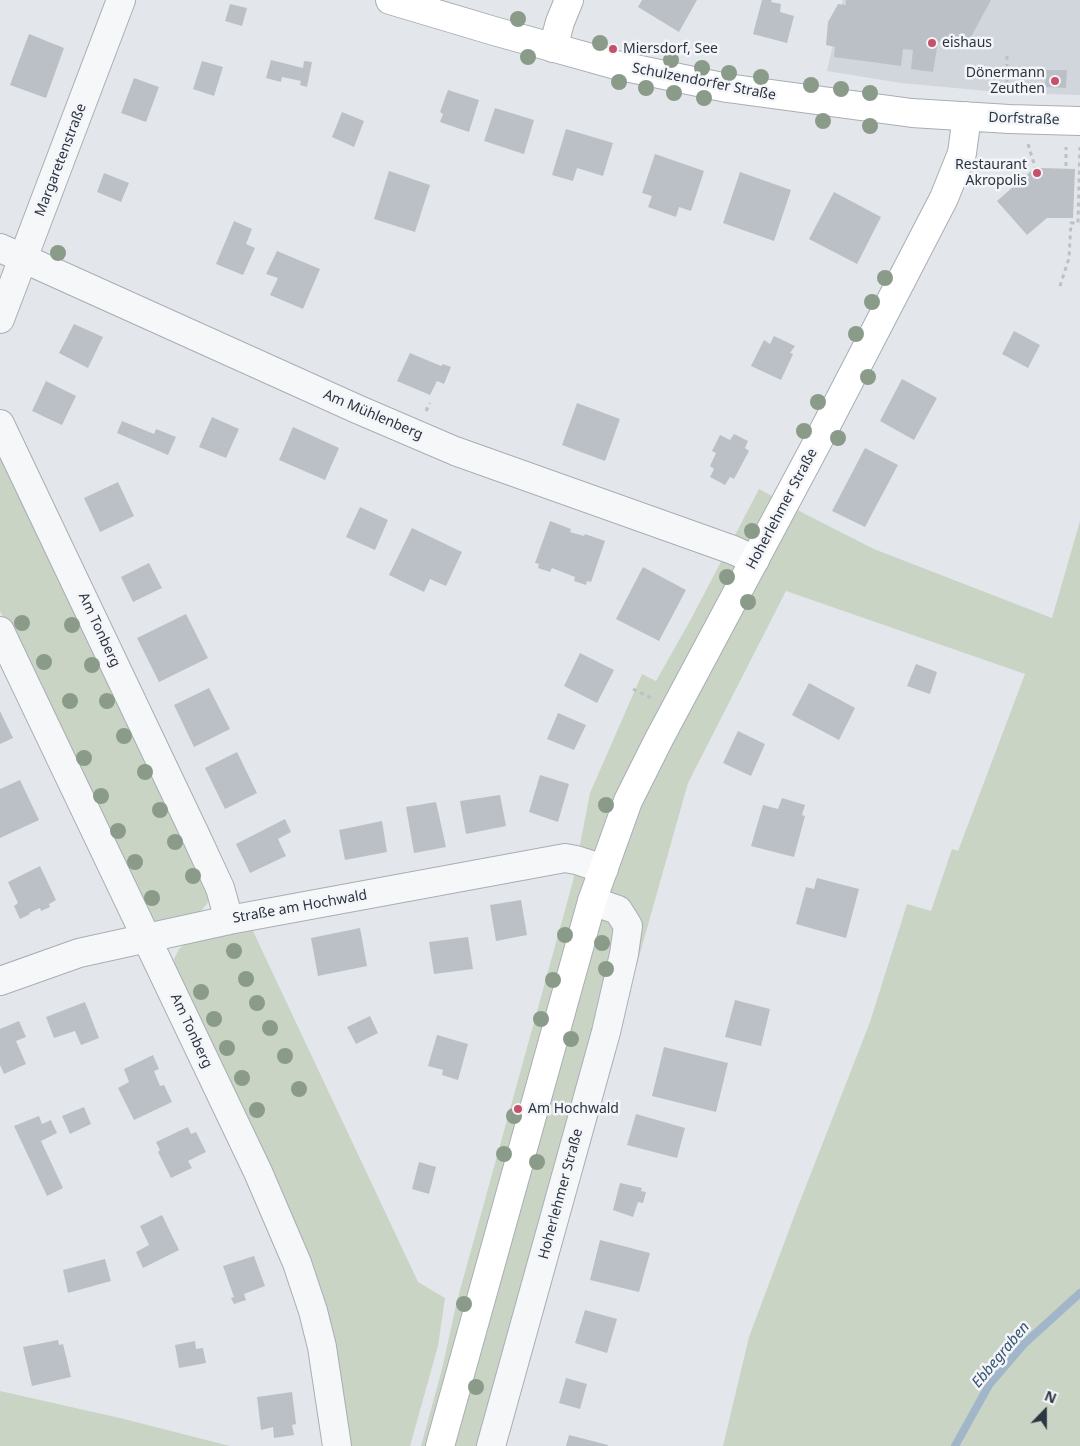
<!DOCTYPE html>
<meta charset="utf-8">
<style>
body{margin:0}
#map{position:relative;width:1080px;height:1446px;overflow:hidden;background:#e3e7eb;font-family:"Noto Sans",sans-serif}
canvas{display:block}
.north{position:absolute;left:1020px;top:1386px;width:50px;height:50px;-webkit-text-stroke:4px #f3f5f8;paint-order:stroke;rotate:22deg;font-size:14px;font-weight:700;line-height:20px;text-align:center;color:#2c3542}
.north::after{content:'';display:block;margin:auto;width:18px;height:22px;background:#2c3542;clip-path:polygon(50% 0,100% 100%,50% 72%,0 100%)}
</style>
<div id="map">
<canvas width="1080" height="1446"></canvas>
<div class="north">N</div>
</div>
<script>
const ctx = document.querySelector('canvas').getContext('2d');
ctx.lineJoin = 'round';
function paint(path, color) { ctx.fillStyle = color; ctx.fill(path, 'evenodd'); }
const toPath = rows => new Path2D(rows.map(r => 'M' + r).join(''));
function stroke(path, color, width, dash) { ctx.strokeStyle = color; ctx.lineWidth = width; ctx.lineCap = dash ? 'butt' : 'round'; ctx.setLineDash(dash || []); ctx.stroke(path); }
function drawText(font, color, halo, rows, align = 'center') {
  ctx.font = font + ' "Noto Sans",sans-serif'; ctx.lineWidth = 5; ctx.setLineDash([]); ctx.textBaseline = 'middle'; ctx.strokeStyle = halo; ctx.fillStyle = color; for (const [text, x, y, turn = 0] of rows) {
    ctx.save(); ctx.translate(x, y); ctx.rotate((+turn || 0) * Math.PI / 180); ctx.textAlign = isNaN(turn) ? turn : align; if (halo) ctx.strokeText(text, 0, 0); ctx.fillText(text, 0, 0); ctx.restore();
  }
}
paint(toPath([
 [843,0,1080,0,1080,95,1009,93,901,83,827,71]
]), '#d1d6dc');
paint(toPath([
 [0,436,212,890,207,904,198,914,164,923,153,922,140,909,0,611],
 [759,489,807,515,874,549,1052,618,1080,521,1080,1446,723,1446,749,1337,795,1214,870,1022,907,904,931,911,952,849,958,851,1025,674,786,591,688,783,501,1446,453,1446,491,1313,427,1446,421,1446,442,1369,457,1301,573,881,590,793,642,674,656,681,691,619],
 [252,929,418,1282,445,1298,438,1346,410,1446,351,1446,345,1407,176,975,174,959,179,949,185,944],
 [0,1391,120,1418,230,1446,0,1446]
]), '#cad4c5');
stroke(toPath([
 [955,1446,989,1385,1025,1343,1080,1293]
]), '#a1b6c8', 8);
paint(toPath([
 [642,0,697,0,679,32,638,7],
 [762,0,772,0,771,2,781,4,780,12,794,16,787,43,753,34],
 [846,0,991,0,972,35,970,46,938,42,933,72,911,69,913,50,903,49,901,66,834,57,835,47,826,45,828,22,838,4,846,5],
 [230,4,247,8,242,26,225,21],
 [29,34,64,48,46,98,10,85],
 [271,60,303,68,304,61,312,62,307,87,300,85,301,81,282,77,281,82,266,78],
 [202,61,223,67,214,96,193,89],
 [1046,70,1067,70,1066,88,1045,87],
 [134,78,159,87,146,122,121,113],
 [448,90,479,100,469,132,440,122,443,114,440,112],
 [495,108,534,120,524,154,484,141],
 [342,112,364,121,354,147,332,137],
 [566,129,613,143,603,176,577,168,573,181,552,175],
 [655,154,704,171,691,211,679,207,676,217,648,207,652,196,642,193],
 [1040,168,1075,169,1073,218,1047,218,1027,235,997,201,1031,171],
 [389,171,430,185,415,232,374,219],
 [740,172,791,190,774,241,723,223],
 [104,173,129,183,121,202,97,192],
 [834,192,881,217,857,264,809,239],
 [234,221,252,229,246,244,255,248,243,275,216,264],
 [277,251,320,269,303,309,270,295,278,278,266,274],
 [74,324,103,337,88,368,59,353],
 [1014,331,1040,345,1028,368,1002,354],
 [774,336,795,346,790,353,793,354,781,380,751,366,764,340,770,344],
 [410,353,441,366,443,364,451,367,444,384,437,381,430,395,397,381],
 [902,379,937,398,914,440,880,421],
 [46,381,76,396,62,425,32,411],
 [577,403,620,419,605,461,562,445],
 [212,417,239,429,226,458,199,447],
 [122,421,154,434,156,429,176,437,168,455,117,433],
 [293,427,339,448,325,480,279,460],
 [734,434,748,441,745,448,749,451,734,479,730,477,725,485,710,477,714,469,710,466,716,453,712,451,720,435,730,440],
 [865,448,898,465,865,527,832,511],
 [118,482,134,516,100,532,84,498],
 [360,507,388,520,375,550,346,537],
 [550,521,571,529,570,532,584,536,585,534,605,541,591,582,587,581,586,585,574,581,575,577,552,568,550,572,538,568,539,564,535,563],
 [412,528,462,552,446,586,430,579,424,592,389,575],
 [149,563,162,588,133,602,121,577],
 [643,567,686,590,659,641,616,619],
 [186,614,208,658,159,682,137,638],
 [580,653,614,670,597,703,564,686],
 [916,664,937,672,930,694,907,686],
 [809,683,855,708,839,740,792,715],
 [209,688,230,729,194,747,174,705],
 [0,711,13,738,0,744],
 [558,713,586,725,574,750,547,739],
 [738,731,765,744,751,776,723,763],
 [237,752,257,793,225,809,205,768],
 [540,775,569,784,558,822,529,812],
 [20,780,39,820,0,838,0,789],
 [500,795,506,826,466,834,460,801],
 [782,798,805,805,802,815,805,816,794,857,751,846,763,805,778,809],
 [436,802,446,847,414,853,406,807],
 [285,819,291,832,278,839,286,856,250,873,236,844],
 [382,821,387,852,345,860,339,830],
 [40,866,56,900,49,904,50,907,41,911,40,908,29,913,30,914,20,919,14,906,18,903,8,882],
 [817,878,859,889,846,938,796,924,806,887,814,889],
 [521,900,527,935,496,941,490,905],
 [360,928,367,966,318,976,311,938],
 [468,937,473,969,434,974,429,942],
 [735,1000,770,1009,761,1046,725,1037],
 [85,1002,99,1038,81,1045,75,1031,54,1038,46,1017],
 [370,1016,378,1033,356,1044,347,1027],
 [19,1021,26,1037,16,1041,26,1064,4,1074,0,1065,0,1029],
 [437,1035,468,1044,458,1080,442,1075,443,1070,428,1066],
 [664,1047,728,1063,716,1112,652,1096],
 [153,1055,159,1069,154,1071,160,1086,164,1085,172,1102,134,1120,118,1088,129,1082,124,1069],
 [84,1107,91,1124,70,1134,62,1116],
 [636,1114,685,1128,677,1158,627,1145],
 [39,1116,42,1124,51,1120,57,1133,41,1141,63,1188,47,1196,14,1126],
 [188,1127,191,1134,196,1132,206,1152,188,1161,192,1168,171,1178,158,1152,160,1150,156,1142],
 [419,1162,436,1167,429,1194,412,1189],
 [620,1183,642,1188,641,1191,646,1192,643,1203,638,1202,633,1217,613,1210],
 [162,1215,179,1250,143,1268,136,1252,149,1245,140,1226],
 [600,1240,650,1253,639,1292,590,1280],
 [254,1256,265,1286,244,1294,246,1300,234,1304,231,1298,234,1297,223,1266],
 [105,1259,111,1281,68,1293,63,1270],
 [585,1310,617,1319,607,1353,575,1343],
 [58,1340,59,1345,63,1344,71,1377,32,1386,23,1347],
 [195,1341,196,1349,203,1348,206,1363,179,1368,175,1345],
 [566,1378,587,1384,580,1409,559,1403],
 [292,1392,296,1424,292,1425,294,1435,274,1438,273,1427,261,1430,257,1397],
 [569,1435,608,1445,608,1446,566,1446]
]), '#bbc0c7');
const street = toPath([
 [0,248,357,409,455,451,733,550,755,560],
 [0,319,121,0],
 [0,424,194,832,220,888,229,920],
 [0,631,258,1172,297,1263,313,1311,322,1347,337,1446],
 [0,981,79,953,229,920,565,858,576,860,604,869],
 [491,1446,606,1032,624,954,628,926,618,910,592,901]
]);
const secondary = toPath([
 [390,0,494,31,616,65,727,88,912,113,1009,119,1080,121],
 [553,48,560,22,569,0],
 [440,1446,592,901,628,801,659,739,826,426,944,198,962,153,967,116]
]);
stroke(street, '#a8aeb5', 30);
stroke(secondary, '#a8aeb5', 30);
stroke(toPath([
 [1007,92,1007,55],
 [1028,144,1036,170],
 [1066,166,1066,147],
 [1060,286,1069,258,1071,223,1078,223,1080,147],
 [426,411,430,403],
 [633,689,651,698]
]), '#bdc1c6', 3, [4, 4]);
stroke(street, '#f6f7f9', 28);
stroke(secondary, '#fff', 28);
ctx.fillStyle = '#8b9b8a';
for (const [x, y] of [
 [518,19],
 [600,43],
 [528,57],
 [671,60],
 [702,68],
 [729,73],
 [761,77],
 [619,82],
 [811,85],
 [646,88],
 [841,89],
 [674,93],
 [870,93],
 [704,98],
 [823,121],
 [870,126],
 [58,253],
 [885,278],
 [872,302],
 [856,334],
 [868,377],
 [818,402],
 [804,431],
 [838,438],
 [752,531],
 [727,577],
 [748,602],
 [22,623],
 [72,625],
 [44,662],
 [92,665],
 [70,701],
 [107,701],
 [124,736],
 [84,758],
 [145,772],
 [101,796],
 [606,805],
 [160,810],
 [118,831],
 [175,842],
 [135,862],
 [193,876],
 [152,898],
 [565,935],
 [602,943],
 [234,951],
 [606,969],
 [246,979],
 [553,980],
 [201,992],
 [257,1003],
 [214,1019],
 [541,1019],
 [270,1028],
 [571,1039],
 [227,1048],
 [285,1056],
 [242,1078],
 [299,1089],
 [257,1110],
 [514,1116],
 [504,1154],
 [537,1162],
 [464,1304],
 [476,1387]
]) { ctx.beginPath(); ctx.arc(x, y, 8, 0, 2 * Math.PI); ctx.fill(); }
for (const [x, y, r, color] of [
 [932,43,5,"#c7516a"],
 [613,49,5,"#c7516a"],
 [1055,81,5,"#c7516a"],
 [1037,173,5,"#c7516a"],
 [518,1109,5,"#c7516a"]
]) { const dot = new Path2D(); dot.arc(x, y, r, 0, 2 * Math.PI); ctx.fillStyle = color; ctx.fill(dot); stroke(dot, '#f3f5f8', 2); }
drawText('14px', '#2c3542', '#f3f5f8', [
 ["eishaus",942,43],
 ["Miersdorf, See",623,49],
 ["Dönermann",1045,73,"right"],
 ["Zeuthen",1045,89,"right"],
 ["Restaurant",1027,165,"right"],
 ["Akropolis",1027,181,"right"],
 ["Am Hochwald",528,1109]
], 'left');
drawText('14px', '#2c3542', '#f3f5f8', [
 ["Schulzendorfer Straße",704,82,11],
 ["Dorfstraße",1024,119,2],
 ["Margaretenstraße",61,160,-69],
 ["Am Mühlenberg",373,415,23],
 ["Hoherlehmer Straße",782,509,-62],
 ["Am Tonberg",99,630,65],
 ["Straße am Hochwald",300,907,-10],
 ["Am Tonberg",191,1031,65],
 ["Hoherlehmer Straße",561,1194,-75]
]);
drawText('italic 15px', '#385674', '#f3f5f8', [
 ["Ebbegraben",1001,1355,-50]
]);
</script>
